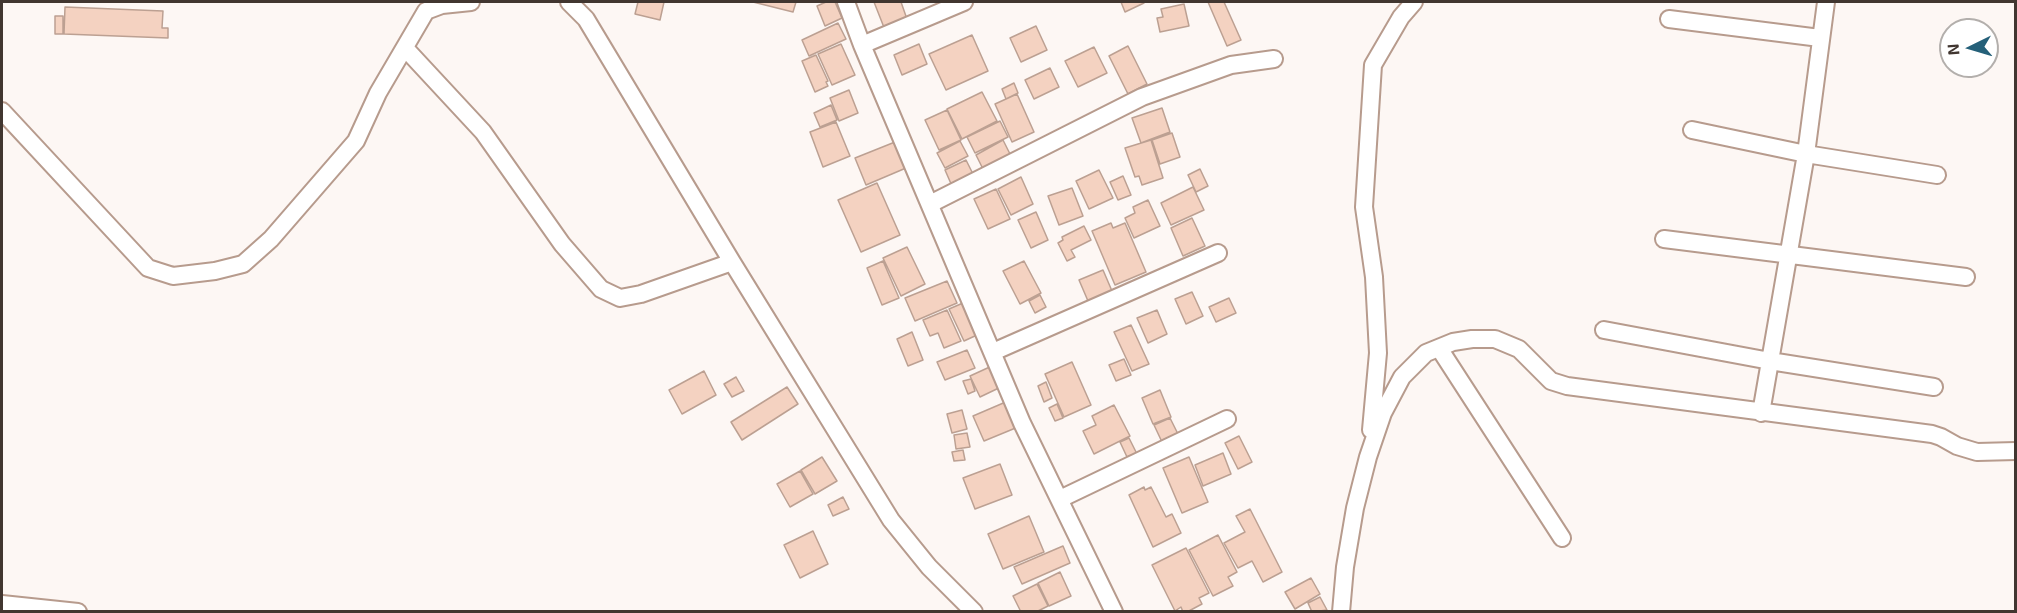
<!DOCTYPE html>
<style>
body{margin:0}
#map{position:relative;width:2017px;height:613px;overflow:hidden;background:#fdf7f4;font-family:"Exo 2",sans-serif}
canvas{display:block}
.frame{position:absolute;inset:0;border:3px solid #413630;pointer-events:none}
.north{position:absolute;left:1939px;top:18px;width:60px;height:60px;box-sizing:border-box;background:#fff;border:2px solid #b3afac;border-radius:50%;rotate:265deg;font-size:16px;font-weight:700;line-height:24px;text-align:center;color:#413630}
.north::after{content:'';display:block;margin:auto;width:21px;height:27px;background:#256079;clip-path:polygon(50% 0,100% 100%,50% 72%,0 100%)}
</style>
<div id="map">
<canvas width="2017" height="613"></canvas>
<div class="frame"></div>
<div class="north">N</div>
</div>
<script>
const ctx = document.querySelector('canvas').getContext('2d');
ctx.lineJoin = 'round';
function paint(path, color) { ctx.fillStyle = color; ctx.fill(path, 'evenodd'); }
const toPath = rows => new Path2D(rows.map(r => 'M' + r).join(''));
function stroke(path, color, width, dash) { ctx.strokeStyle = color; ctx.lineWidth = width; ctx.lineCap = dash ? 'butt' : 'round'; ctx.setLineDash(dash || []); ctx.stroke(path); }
const building = toPath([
 [638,2,664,2,660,20,635,14,638,2],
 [753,2,796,2,793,12,753,2],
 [826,2,835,2,842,18,825,26,817,6,826,2],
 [874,2,901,2,908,22,885,30,874,2],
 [1121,2,1143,2,1144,3,1125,12,1121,2],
 [1208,2,1224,2,1241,40,1227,46,1208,2],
 [1184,4,1189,26,1160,32,1157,18,1163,17,1161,9,1184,4],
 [65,7,163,11,162,28,168,28,168,38,64,34,65,7],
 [55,16,63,16,63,34,55,34,55,16],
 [838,23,846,39,809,56,802,40,838,23],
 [1036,26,1047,50,1021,62,1010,38,1036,26],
 [972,35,988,71,946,90,929,54,972,35],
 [841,44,855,75,832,85,818,54,841,44],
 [919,44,927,64,902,75,894,55,919,44],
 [1128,46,1147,84,1128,94,1109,56,1128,46],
 [1094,47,1107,73,1078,87,1065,61,1094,47],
 [816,55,828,81,826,82,828,86,815,92,802,61,816,55],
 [1050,68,1059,87,1034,99,1025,80,1050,68],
 [1014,83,1018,93,1006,99,1002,89,1014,83],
 [849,90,858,113,839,121,830,98,849,90],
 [982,92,997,121,962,139,947,109,982,92],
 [1017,94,1034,132,1012,142,995,104,1017,94],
 [831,105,837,120,820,127,814,113,831,105],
 [1162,108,1170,132,1141,143,1132,118,1162,108],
 [947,110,961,140,939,150,925,120,947,110],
 [1000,121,1008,137,975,153,967,137,1000,121],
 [836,122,850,156,823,167,810,132,836,122],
 [1172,133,1180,157,1160,164,1152,140,1172,133],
 [1003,140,1011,156,984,171,976,155,1003,140],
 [1151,140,1163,178,1142,185,1139,176,1135,177,1125,148,1151,140],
 [960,141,968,156,945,168,937,153,960,141],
 [895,142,906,168,866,185,855,158,895,142],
 [966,160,974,176,952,186,945,170,966,160],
 [1200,169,1208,186,1196,192,1188,175,1200,169],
 [1099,170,1113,198,1089,209,1076,181,1099,170],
 [1123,176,1131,195,1118,200,1110,182,1123,176],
 [1021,177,1033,204,1011,215,998,189,1021,177],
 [877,183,900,235,861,252,838,200,877,183],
 [1193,187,1204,210,1171,225,1161,203,1193,187],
 [1072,188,1083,216,1059,225,1048,196,1072,188],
 [996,189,1010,219,988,229,974,199,996,189],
 [1148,200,1160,226,1134,238,1125,218,1135,213,1133,207,1148,200],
 [1036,212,1048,240,1031,248,1018,220,1036,212],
 [1192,218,1205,246,1183,256,1171,228,1192,218],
 [1111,223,1113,228,1125,223,1146,272,1115,285,1092,231,1111,223],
 [1084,226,1091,240,1071,250,1075,257,1067,261,1058,243,1063,240,1062,237,1084,226],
 [907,247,925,284,901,296,883,258,907,247],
 [883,261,899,298,882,305,867,268,883,261],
 [1024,261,1041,293,1020,304,1003,271,1024,261],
 [1103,270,1112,291,1088,301,1079,280,1103,270],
 [947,281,957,303,915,321,905,298,947,281],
 [1192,292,1203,316,1186,324,1175,299,1192,292],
 [1040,295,1046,307,1035,313,1029,301,1040,295],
 [1229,298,1236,313,1216,322,1209,307,1229,298],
 [963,303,977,335,964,341,949,309,963,303],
 [947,310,961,341,944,348,938,333,930,336,923,320,947,310],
 [1157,310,1167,334,1148,343,1137,318,1157,310],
 [1131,325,1149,364,1132,371,1114,332,1131,325],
 [912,332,923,360,908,366,897,339,912,332],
 [967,350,975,368,945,380,937,362,967,350],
 [1124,359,1131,375,1116,381,1109,365,1124,359],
 [1072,362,1091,405,1064,417,1045,374,1072,362],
 [994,365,1003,386,980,397,970,376,994,365],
 [704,371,716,395,682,414,669,390,704,371],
 [736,377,744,391,732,397,724,384,736,377],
 [971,379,975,391,968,394,963,381,971,379],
 [1046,382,1052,398,1044,402,1038,386,1046,382],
 [787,387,798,404,742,440,731,422,787,387],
 [1160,390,1171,417,1153,424,1142,398,1160,390],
 [1008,401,1018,427,984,441,973,416,1008,401],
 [1057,404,1063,418,1055,421,1049,408,1057,404],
 [1114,405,1130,436,1094,454,1083,431,1096,425,1092,416,1114,405],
 [962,410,967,429,952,433,947,414,962,410],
 [1170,418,1178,434,1162,442,1154,425,1170,418],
 [967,433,970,447,956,449,954,435,967,433],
 [1239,436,1252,462,1238,469,1225,443,1239,436],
 [1129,438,1139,458,1131,461,1129,456,1127,457,1120,442,1129,438],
 [963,450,965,460,954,461,952,452,963,450],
 [1223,453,1231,474,1203,486,1195,465,1223,453],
 [822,457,837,481,815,494,801,470,822,457],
 [1189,457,1208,502,1182,513,1163,468,1189,457],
 [1000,464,1012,495,975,509,963,478,1000,464],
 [800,471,813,494,790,507,777,484,800,471],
 [1144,487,1145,490,1151,487,1166,517,1172,514,1181,533,1153,547,1129,495,1144,487],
 [843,497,849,509,833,516,828,505,843,497],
 [1250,509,1282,572,1263,582,1252,561,1238,568,1224,543,1245,532,1236,516,1250,509],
 [1029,516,1044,552,1003,569,988,534,1029,516],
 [813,531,828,564,800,578,784,545,813,531],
 [1218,535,1237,572,1228,577,1233,586,1213,596,1189,550,1218,535],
 [1063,546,1070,563,1022,584,1014,567,1063,546],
 [1186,548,1209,593,1199,598,1202,604,1187,612,1183,612,1181,607,1175,611,1152,565,1186,548],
 [1060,572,1071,596,1049,606,1038,583,1060,572],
 [1311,578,1320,594,1295,609,1285,592,1311,578],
 [1037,584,1048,606,1036,612,1021,612,1013,596,1037,584],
 [1320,597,1327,610,1312,612,1308,603,1320,597]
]);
paint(building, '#f4d2c1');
stroke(building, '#bca092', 1.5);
const minor = toPath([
 [569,2,586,19,732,262,891,520,929,567,974,612],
 [846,2,862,45,1022,423,1114,612],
 [1669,19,1820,38],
 [862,45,964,2],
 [405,48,483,132,562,244,601,289,620,298,641,294,732,262],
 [2,111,148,268,173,276,215,271,243,264,271,239,356,141,378,93,426,11,442,5,471,2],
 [1692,130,1806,154,1937,175],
 [930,204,1142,97,1231,65,1274,59],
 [1664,239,1966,277],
 [1604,330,1770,361,1934,387],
 [1439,348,1562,538],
 [993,352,1218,253],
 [1761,413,1806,154,1826,2],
 [1371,430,1378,353,1374,277,1364,207,1373,65,1401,17,1414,2],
 [1060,499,1227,419],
 [2,604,78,612],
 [1341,612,1345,567,1355,508,1368,457,1383,413,1402,377,1426,353,1453,342,1472,339,1495,339,1519,349,1551,381,1567,386,1932,434,1941,437,1957,446,1977,452,2016,451]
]);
stroke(minor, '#b79b8d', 20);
stroke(minor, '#fff', 16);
</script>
